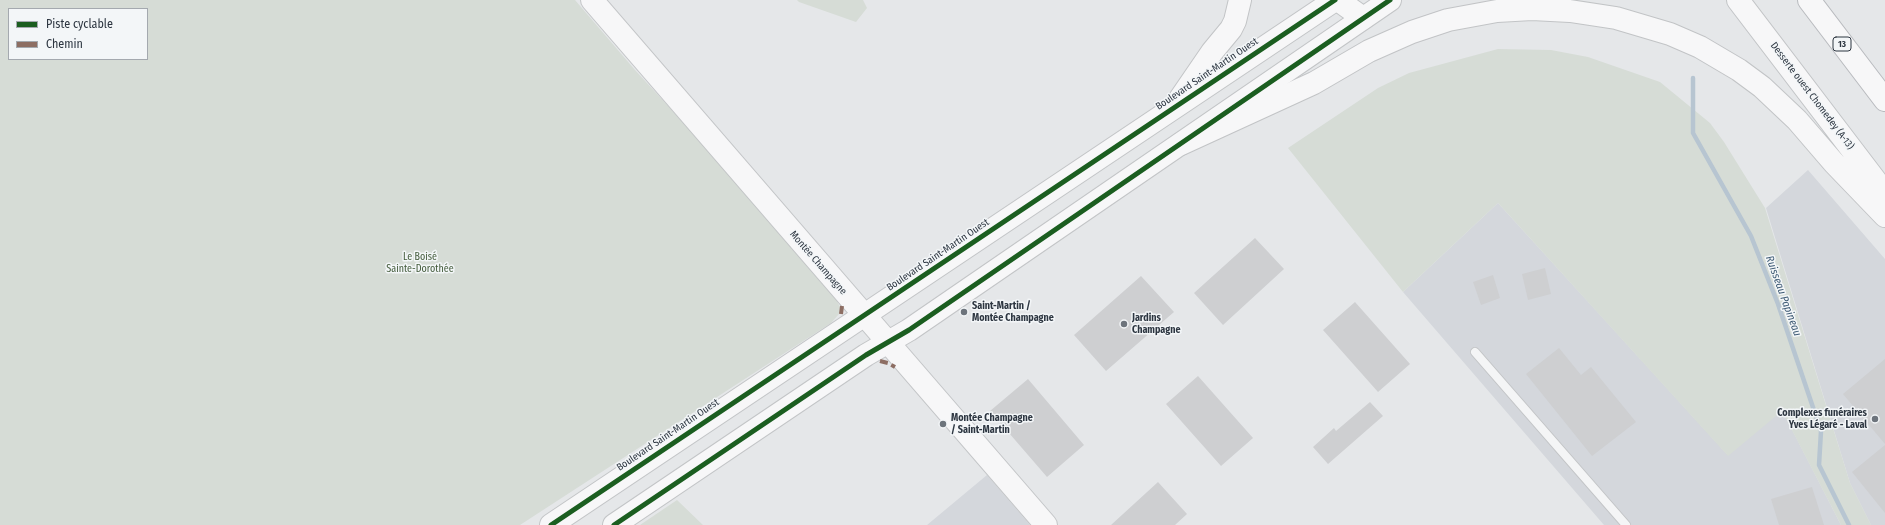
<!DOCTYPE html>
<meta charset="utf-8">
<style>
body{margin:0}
#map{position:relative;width:1885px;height:525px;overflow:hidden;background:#e5e7e9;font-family:"Fira Sans Condensed",sans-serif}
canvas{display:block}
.legend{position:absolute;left:8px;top:8px;width:140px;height:52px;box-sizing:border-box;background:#f3f6f8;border:1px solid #a4a9af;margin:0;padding:5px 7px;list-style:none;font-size:12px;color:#2d3641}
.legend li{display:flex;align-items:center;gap:8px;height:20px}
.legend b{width:20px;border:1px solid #a4a9af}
</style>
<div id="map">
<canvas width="1885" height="525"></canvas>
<ul class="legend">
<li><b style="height:5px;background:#1b5e20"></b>Piste cyclable</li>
<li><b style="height:5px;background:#8d6e63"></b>Chemin</li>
</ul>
</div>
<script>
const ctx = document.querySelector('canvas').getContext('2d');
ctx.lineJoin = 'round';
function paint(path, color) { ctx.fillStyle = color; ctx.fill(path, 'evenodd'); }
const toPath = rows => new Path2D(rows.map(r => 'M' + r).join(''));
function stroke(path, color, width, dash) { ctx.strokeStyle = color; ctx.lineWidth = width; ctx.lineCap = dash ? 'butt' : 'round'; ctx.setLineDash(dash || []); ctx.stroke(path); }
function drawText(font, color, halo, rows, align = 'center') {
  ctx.font = font + ' "Fira Sans Condensed",sans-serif'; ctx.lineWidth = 3; ctx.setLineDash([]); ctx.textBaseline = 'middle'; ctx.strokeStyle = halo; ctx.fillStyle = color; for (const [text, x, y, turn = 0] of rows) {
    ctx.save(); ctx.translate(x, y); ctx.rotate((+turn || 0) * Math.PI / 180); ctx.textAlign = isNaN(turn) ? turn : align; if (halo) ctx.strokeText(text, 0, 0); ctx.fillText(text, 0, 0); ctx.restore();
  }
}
paint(toPath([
 [1808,170,1885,259,1885,525,1871,525,1850,483,1766,208],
 [1498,203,1728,455,1782,410,1841,525,1604,525,1403,292],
 [987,475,1030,525,927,525]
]), '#d4d7dc');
paint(toPath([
 [0,0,575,0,635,70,715,157,834,295,840,307,839,314,831,323,520,525,0,525],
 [9,9,147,9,147,59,9,59],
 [797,0,863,0,867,8,856,22,799,2],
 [1498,49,1551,50,1588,57,1660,82,1710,123,1724,142,1765,208,1850,483,1871,525,1841,525,1782,411,1728,456,1498,203,1403,292,1288,148,1378,88,1409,73],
 [677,500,703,525,640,525]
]), '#d6dcd6');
stroke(toPath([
 [1693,78,1693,133,1751,236,1778,304,1821,431,1819,465,1849,525]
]), '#b7c5d1', 4.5);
paint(toPath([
 [1255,238,1284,269,1223,325,1194,293],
 [1545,268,1551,294,1528,300,1522,274],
 [1493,275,1500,298,1481,305,1473,282],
 [1141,276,1174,312,1106,371,1074,335],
 [1355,302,1410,364,1378,392,1323,330],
 [1559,348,1581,375,1591,367,1636,422,1592,456,1526,374],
 [1885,359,1885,444,1843,394],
 [1198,376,1253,438,1221,466,1166,404],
 [1028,379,1084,445,1047,477,990,411],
 [1370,402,1383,416,1328,464,1313,447,1334,428,1336,431],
 [1885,445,1885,513,1852,472],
 [1158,482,1187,514,1175,525,1111,525],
 [1812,487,1824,525,1779,525,1771,499]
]), '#cecfd1');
const lane = toPath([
 [1475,352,1626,525]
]);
const secondary = toPath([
 [592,0,1046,525],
 [551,525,1335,0],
 [614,525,866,355,909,330,1390,0]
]);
const primary = toPath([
 [1338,0,1363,18],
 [1738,0,1885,193],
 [1175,106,1212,52,1231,29,1235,21,1240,0],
 [1181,144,1314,83,1369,51,1412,32,1448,20,1497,11,1532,9,1570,11,1616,18,1670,34,1700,47,1739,70,1762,87,1797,120,1834,163,1885,216]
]);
const highway = toPath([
 [1809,0,1885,100]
]);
stroke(lane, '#c3c5c7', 10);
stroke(secondary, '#c3c5c7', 24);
stroke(primary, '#c2c4c6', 24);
stroke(highway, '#b8babe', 24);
stroke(lane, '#f4f5f6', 8);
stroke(secondary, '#f7f7f8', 22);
stroke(primary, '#f7f7f8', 22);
stroke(highway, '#f7f7f8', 22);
stroke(toPath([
 [841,314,842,306],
 [880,361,888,363,895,367]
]), '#8d6e63', 4, [8, 4]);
stroke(toPath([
 [551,525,1335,0],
 [614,525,866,355,909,330,1390,0]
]), '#1b5e20', 5);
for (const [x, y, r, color] of [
 [964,312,4,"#6d747c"],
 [1124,324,4,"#6d747c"],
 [1875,419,4,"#6d747c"],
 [943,424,4,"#6d747c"]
]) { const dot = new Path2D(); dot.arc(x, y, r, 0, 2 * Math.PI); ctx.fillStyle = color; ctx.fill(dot); stroke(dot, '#f3f6f8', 1.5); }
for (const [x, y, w] of [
 [1842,44,18]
]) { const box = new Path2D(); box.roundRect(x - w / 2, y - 7, w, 14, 3); ctx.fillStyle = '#f3f6f8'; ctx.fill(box); stroke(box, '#2d3641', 1); }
drawText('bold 9px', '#2d3641', null, [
 ["13",1842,44]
]);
drawText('10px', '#2d3641', '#f3f6f8', [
 ["Boulevard Saint-Martin Ouest",1207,74,-34],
 ["Desserte ouest Chomedey (A-13)",1812,96,53],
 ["Boulevard Saint-Martin Ouest",938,255,-34],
 ["Montée Champagne",818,263,49],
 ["Boulevard Saint-Martin Ouest",668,435,-34]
]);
drawText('10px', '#445c3c', '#f3f6f8', [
 ["Le Boisé",420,257],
 ["Sainte-Dorothée",420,269]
]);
drawText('bold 10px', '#2d3641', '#f3f6f8', [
 ["Saint-Martin /",972,306],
 ["Montée Champagne",972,318],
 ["Jardins",1132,318],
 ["Champagne",1132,330],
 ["Complexes funéraires",1867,413,"right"],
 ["Yves Légaré - Laval",1867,425,"right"],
 ["Montée Champagne",951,418],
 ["/ Saint-Martin",951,430]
], 'left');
drawText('italic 11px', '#3b5872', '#f3f6f8', [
 ["Ruisseau Papineau",1783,296,70]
]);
</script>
